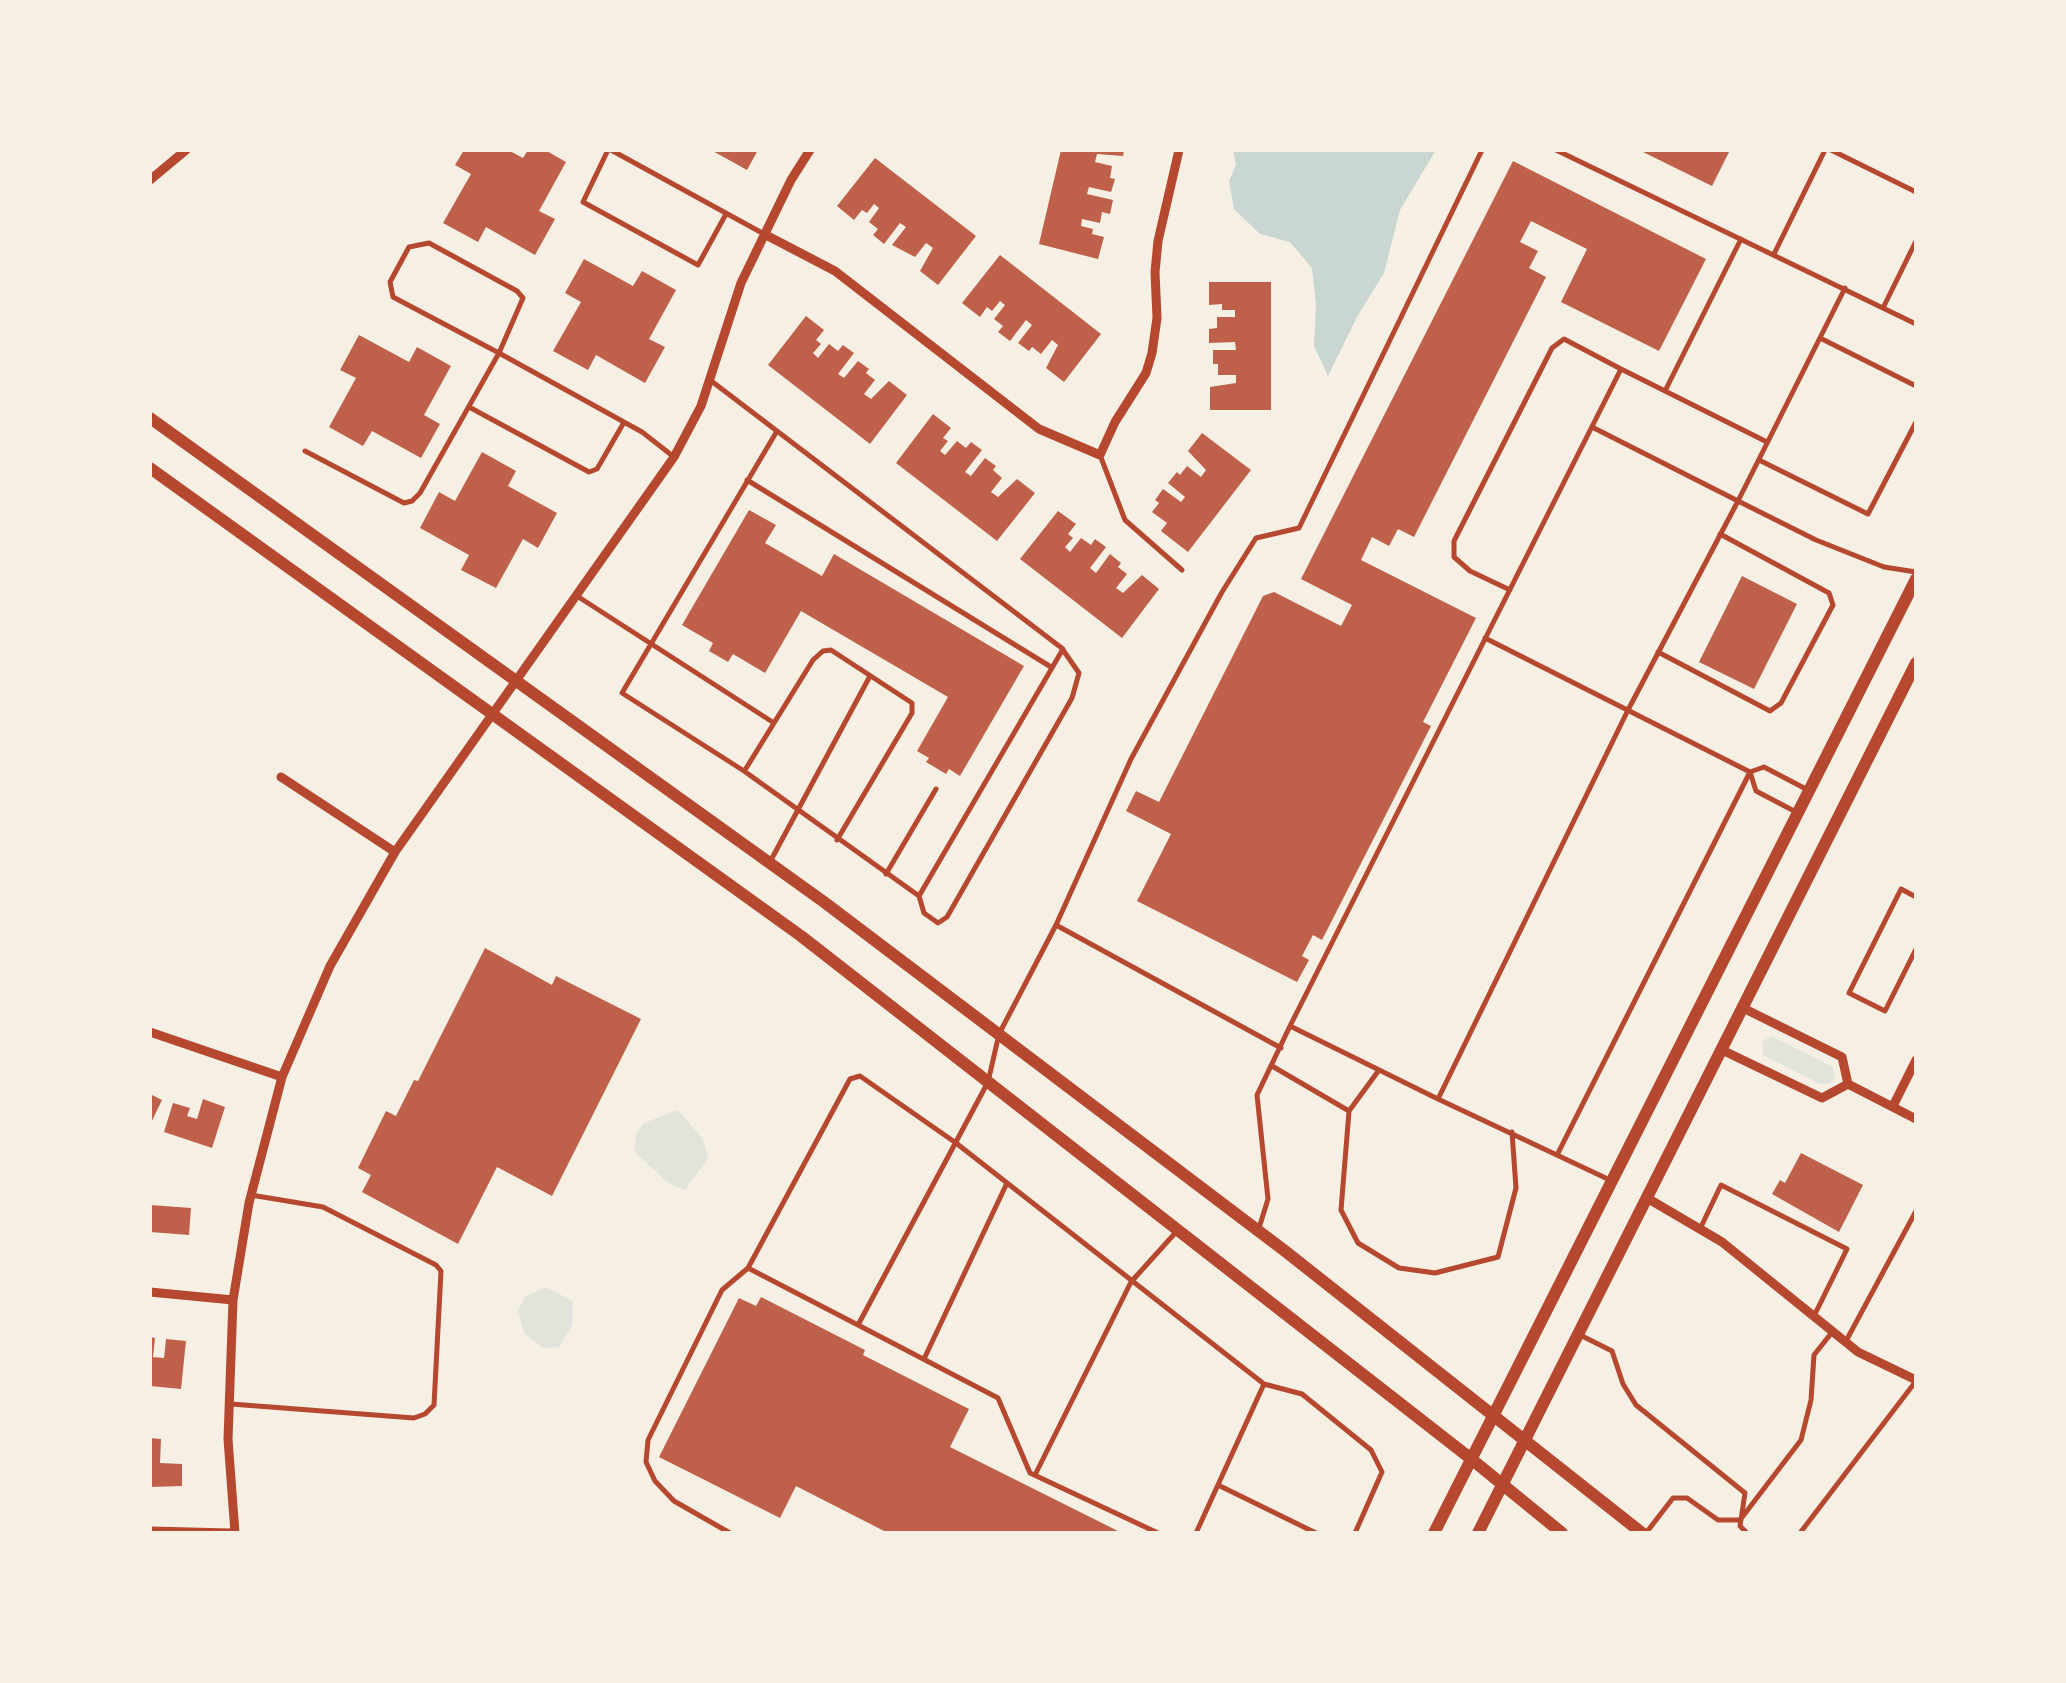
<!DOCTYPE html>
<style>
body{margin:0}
#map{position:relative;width:2066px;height:1683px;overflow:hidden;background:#f6efe4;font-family:Cabin,sans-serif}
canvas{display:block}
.frame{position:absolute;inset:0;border:152px solid #f6efe4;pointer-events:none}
</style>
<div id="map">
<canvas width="2066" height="1683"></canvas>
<div class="frame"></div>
</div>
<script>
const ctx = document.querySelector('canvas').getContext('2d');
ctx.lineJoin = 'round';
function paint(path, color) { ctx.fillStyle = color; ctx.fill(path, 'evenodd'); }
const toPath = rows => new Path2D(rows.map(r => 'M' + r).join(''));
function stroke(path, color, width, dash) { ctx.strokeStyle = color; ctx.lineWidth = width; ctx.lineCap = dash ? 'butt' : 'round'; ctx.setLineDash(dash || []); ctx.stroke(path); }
paint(toPath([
 [1771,1036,1833,1067,1835,1077,1831,1083,1820,1084,1763,1055,1762,1042],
 [678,1110,703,1139,708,1158,685,1190,668,1183,634,1151,636,1134,644,1123],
 [545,1287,573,1301,572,1325,559,1347,543,1348,524,1333,518,1310,525,1297]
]), '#e2e4dc');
paint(toPath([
 [1233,150,1436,150,1400,210,1384,273,1357,317,1328,376,1314,346,1316,305,1312,268,1290,242,1260,234,1234,209,1229,181,1236,165]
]), '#c9d6d2');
paint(toPath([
 [464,150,508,150,523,158,528,150,545,150,566,162,539,211,555,219,535,255,486,227,478,242,443,223,471,174,455,165],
 [711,150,758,150,747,170],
 [1061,150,1124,150,1123,156,1097,154,1095,162,1112,166,1110,178,1115,179,1111,192,1089,187,1087,194,1113,200,1110,214,1102,212,1100,223,1082,219,1081,226,1093,229,1092,234,1104,237,1098,259,1039,244],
 [1639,150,1730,150,1712,186],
 [875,158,976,236,938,285,920,271,933,248,926,243,915,257,892,245,906,227,900,223,884,244,873,235,878,229,869,222,879,208,874,204,867,213,862,210,854,220,837,206],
 [1513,161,1706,259,1659,351,1561,302,1587,249,1531,221,1520,242,1538,251,1529,268,1546,277,1414,537,1398,529,1389,546,1372,537,1361,560,1476,618,1423,722,1431,726,1322,940,1313,935,1302,956,1309,960,1297,982,1137,901,1171,834,1126,811,1136,791,1159,802,1263,596,1274,592,1341,626,1352,605,1301,579],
 [1000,255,1101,334,1064,382,1046,368,1058,345,1052,340,1041,354,1032,347,1029,351,1018,343,1032,325,1026,320,1010,341,998,332,1003,326,994,319,1005,305,1000,301,992,311,987,307,980,317,962,303],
 [584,259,633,286,642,271,676,290,649,339,665,347,645,383,596,355,588,370,553,351,581,302,565,293],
 [1209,282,1271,282,1271,410,1210,410,1210,387,1236,383,1236,375,1218,375,1218,364,1213,364,1213,350,1236,350,1235,342,1209,343,1209,329,1217,328,1217,317,1235,317,1235,310,1222,310,1222,304,1209,305],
 [806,316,824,330,816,340,821,344,813,353,818,358,829,344,838,351,843,345,854,353,838,374,844,378,858,361,869,369,866,373,875,380,864,394,871,399,889,381,907,395,870,444,768,365],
 [359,335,409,362,417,347,451,366,424,415,440,424,421,458,372,431,363,446,329,427,356,378,340,370],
 [933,414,951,428,943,438,948,441,940,451,945,455,957,441,966,448,971,442,982,450,965,472,971,476,985,458,996,466,993,470,1002,478,991,492,998,497,1017,479,1035,493,997,541,896,463],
 [1202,433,1251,470,1188,552,1161,531,1167,523,1152,512,1159,503,1155,500,1163,489,1181,502,1185,497,1168,483,1177,472,1180,475,1187,466,1201,477,1206,470,1188,451],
 [482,452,516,471,508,486,557,513,538,548,523,539,496,588,461,570,469,555,420,528,439,492,455,501],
 [749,510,776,525,765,543,822,576,834,554,1024,666,960,776,949,769,946,774,926,762,929,758,917,751,948,697,801,611,765,673,733,654,728,662,709,651,713,643,682,625],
 [1058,511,1076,524,1068,534,1073,538,1065,547,1070,552,1081,538,1091,545,1095,539,1106,547,1090,568,1096,573,1110,554,1121,563,1118,567,1127,574,1116,588,1123,593,1142,575,1159,589,1122,638,1020,559],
 [1742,576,1797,604,1754,689,1699,662],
 [485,948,552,985,556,976,641,1019,552,1196,497,1167,458,1244,362,1192,371,1175,358,1168,386,1111,396,1116,414,1080,418,1081],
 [150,1094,162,1100,150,1125],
 [203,1099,225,1107,212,1148,164,1132,173,1103,190,1108,187,1116,197,1119],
 [1801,1153,1863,1185,1839,1232,1772,1194,1780,1180,1785,1183],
 [150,1205,191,1208,189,1235,150,1232],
 [761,1297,865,1350,863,1355,969,1409,950,1447,1122,1533,888,1533,796,1486,780,1518,659,1457,739,1298,756,1306],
 [150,1337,155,1338,153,1357,164,1358,166,1339,186,1341,181,1389,150,1386],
 [150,1438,161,1439,160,1463,182,1464,182,1486,150,1487]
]), '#bf614a');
stroke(toPath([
 [608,150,583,202,698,265,726,214],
 [611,150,764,234],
 [1556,150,1916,324],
 [1831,150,1916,192],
 [1774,254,1825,150],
 [1845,288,1738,501,1816,540,1884,567,1916,572],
 [1883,308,1916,241],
 [1820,338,1916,386],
 [710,380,777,431,1063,649,919,896,744,771,622,693,777,431],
 [1665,391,1741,239],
 [469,407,589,472,597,469,623,424],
 [305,451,404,503,412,501,420,493,499,353,523,298,517,291,429,243,409,247,390,282,393,297,499,353,642,432,674,457],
 [1100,455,1125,520,1182,570],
 [1759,460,1868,514,1916,422],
 [747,480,1051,667],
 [1510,590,1470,571,1454,557,1454,541,1552,348,1564,339,1621,369],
 [577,596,774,723,745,770],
 [1485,638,1750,772,1764,767,1806,789],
 [1658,652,1770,711,1781,703,1833,605,1829,593,1720,534],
 [774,723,813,660,823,651,831,650,912,703,912,713,837,840],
 [1750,772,1756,791,1798,813],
 [771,860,870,676],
 [886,874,936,789],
 [919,896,924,913,938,923,947,917,1072,698,1079,673,1063,650],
 [1916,897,1901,889,1849,993,1885,1011,1916,949],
 [1056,925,1281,1048],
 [1290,1026,1621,369,1767,442],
 [1272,1066,1349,1111,1341,1210,1358,1243,1399,1268,1435,1273,1498,1257,1516,1188,1512,1132],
 [1438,1099,1612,1181],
 [1349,1111,1379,1070],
 [1558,1153,1750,772],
 [1259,1228,1268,1199,1257,1095,1290,1026,1438,1099,1628,710,1738,501,1592,427],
 [1700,1229,1721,1185,1847,1249,1814,1316],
 [858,1325,748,1268,850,1079,860,1076,956,1143,1264,1384,1196,1533],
 [1582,1336,1612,1351,1623,1384,1636,1405,1745,1493,1740,1526,1747,1533],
 [1846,1341,1916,1211],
 [924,1359,1007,1183],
 [1264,1384,1302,1394,1371,1450,1382,1472,1355,1533],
 [231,1404,414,1418,425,1414,434,1405,441,1271,436,1265,323,1207,251,1195],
 [1035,1475,1131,1282,1177,1231],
 [1218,1485,1316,1533],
 [730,1533,674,1501,655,1481,646,1462,648,1440,722,1290,748,1268],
 [1158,1533,1030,1473,998,1398,858,1325,988,1082,999,1034,1056,925,1131,759,1222,592,1256,538,1299,528,1482,150],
 [1646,1533,1673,1498,1687,1498,1718,1520,1740,1520,1801,1440,1811,1400,1814,1355,1833,1331],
 [1800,1533,1916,1381]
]), '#b5482f', 5);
stroke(toPath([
 [150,180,186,150],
 [764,234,835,271,1039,429,1100,455,1115,422,1146,373,1152,353,1157,318,1155,272,1158,241,1179,150],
 [281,777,395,852],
 [1743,1008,1842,1057,1848,1084],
 [150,1032,282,1077],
 [1722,1050,1822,1098,1848,1084],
 [1848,1084,1916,1119],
 [1893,1106,1916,1060],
 [1647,1198,1722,1242,1858,1352,1916,1380],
 [150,1292,233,1300],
 [150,1531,230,1533],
 [235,1533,228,1439,233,1300,249,1203,282,1077,330,966,395,852,674,457,701,406,741,283,791,180,810,150]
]), '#b5482f', 9);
stroke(toPath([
 [150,418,824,902,1285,1251,1642,1533],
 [150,468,801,936,1470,1458,1562,1533],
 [1434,1533,1916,579],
 [1478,1533,1916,663]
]), '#b5482f', 12);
</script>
